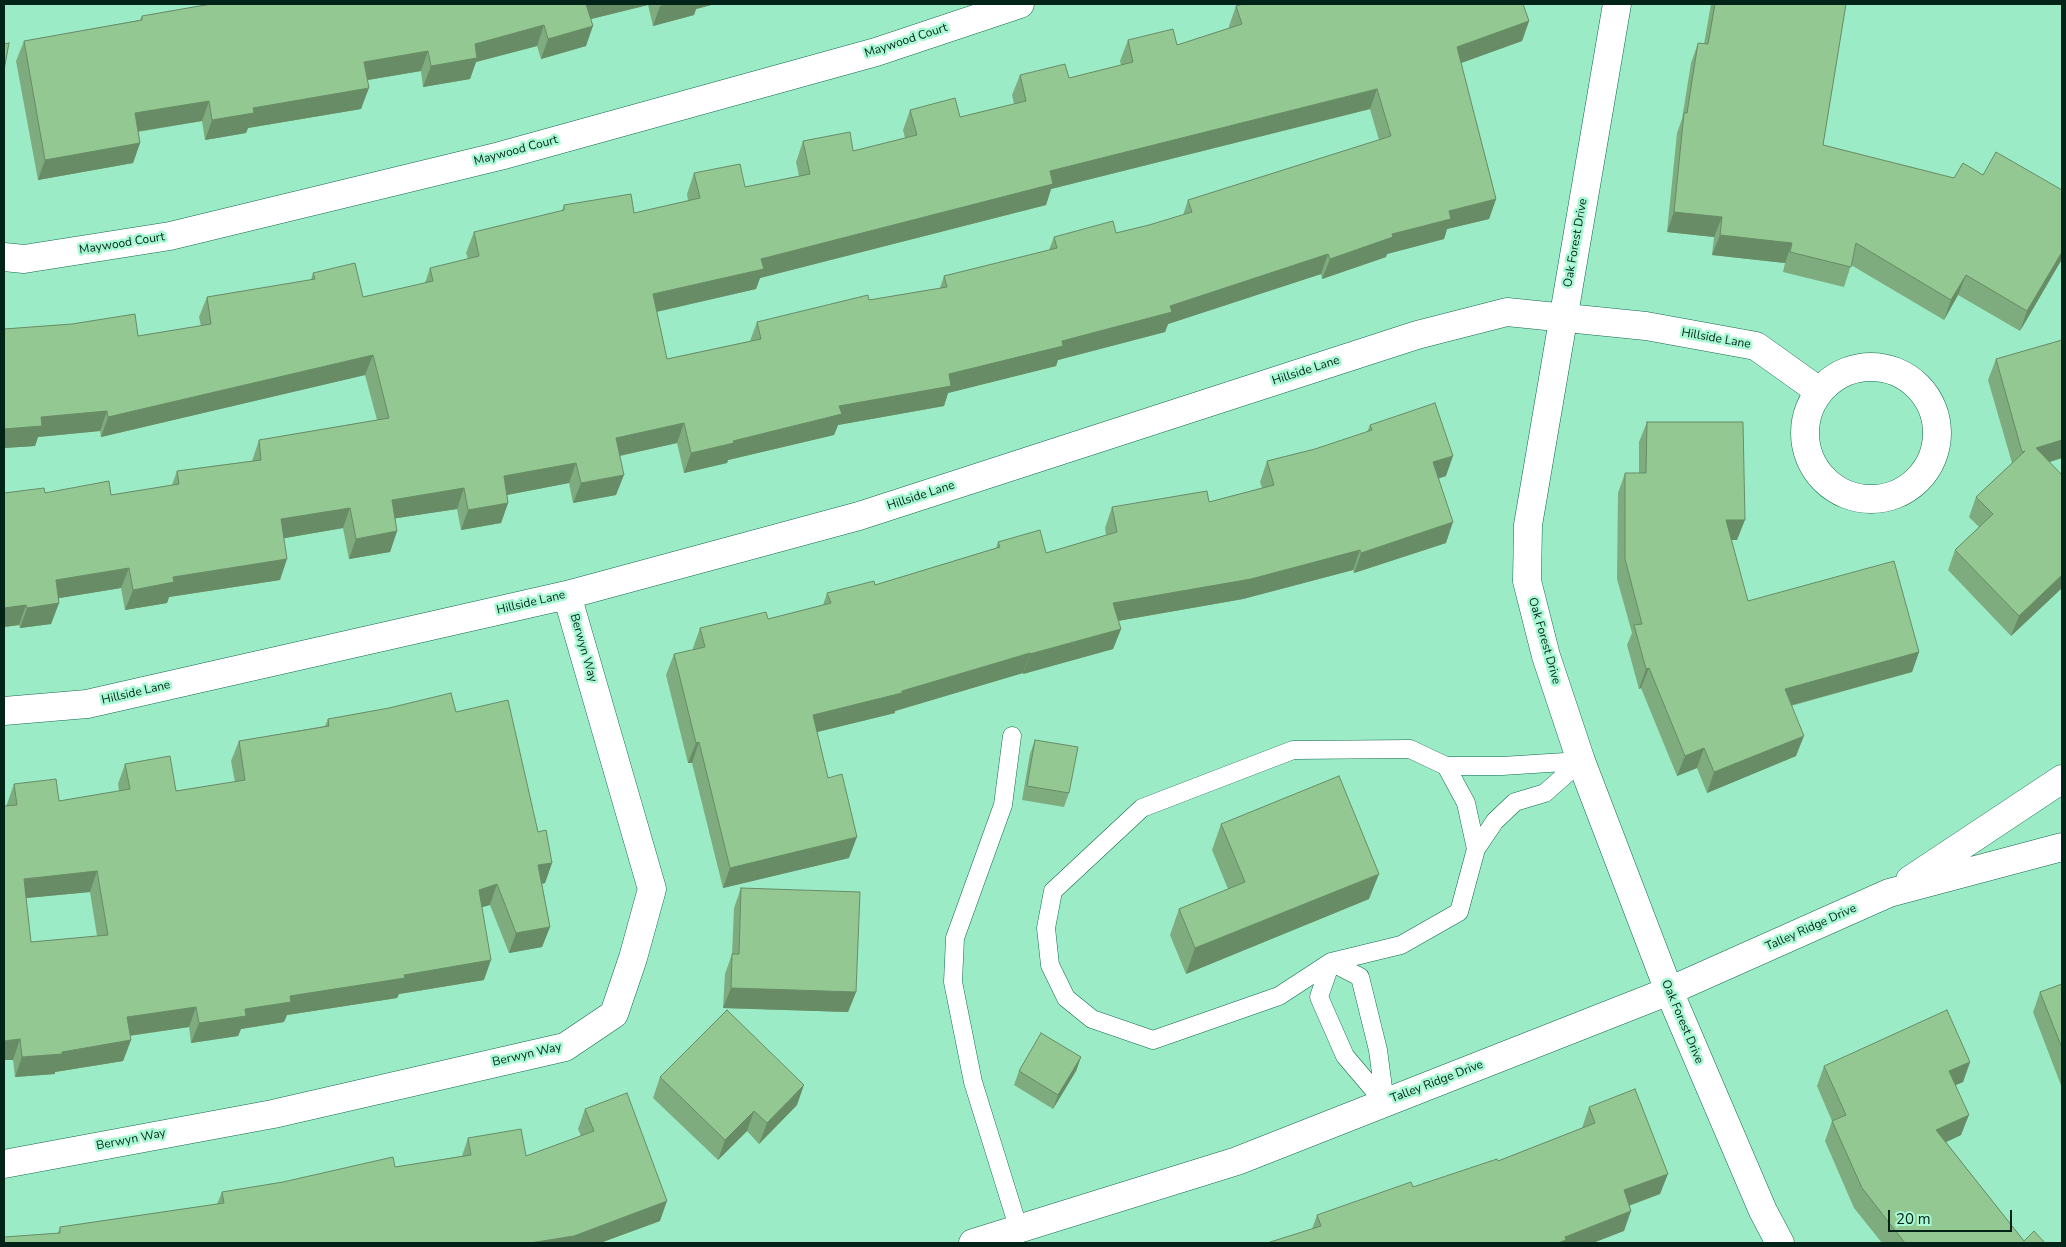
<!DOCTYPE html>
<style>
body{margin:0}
#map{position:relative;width:2066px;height:1247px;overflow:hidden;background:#9cebc7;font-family:"Nunito Sans",sans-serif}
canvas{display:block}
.frame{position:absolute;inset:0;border:5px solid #022418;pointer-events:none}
.scale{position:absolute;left:1888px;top:1210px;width:124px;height:22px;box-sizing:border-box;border:2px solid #022418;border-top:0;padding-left:6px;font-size:15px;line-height:18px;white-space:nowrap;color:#022418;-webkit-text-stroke:4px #a9f8d4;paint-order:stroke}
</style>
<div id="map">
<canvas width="2066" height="1247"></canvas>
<div class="frame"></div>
<div class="scale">20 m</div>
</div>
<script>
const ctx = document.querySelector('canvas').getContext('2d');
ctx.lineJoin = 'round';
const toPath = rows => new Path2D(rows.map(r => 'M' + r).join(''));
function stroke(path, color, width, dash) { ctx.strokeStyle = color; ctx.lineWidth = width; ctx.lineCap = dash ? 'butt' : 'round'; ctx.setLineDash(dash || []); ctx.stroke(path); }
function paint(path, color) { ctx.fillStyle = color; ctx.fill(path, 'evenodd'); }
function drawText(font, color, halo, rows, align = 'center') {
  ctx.font = font + ' "Nunito Sans",sans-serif'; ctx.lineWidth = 5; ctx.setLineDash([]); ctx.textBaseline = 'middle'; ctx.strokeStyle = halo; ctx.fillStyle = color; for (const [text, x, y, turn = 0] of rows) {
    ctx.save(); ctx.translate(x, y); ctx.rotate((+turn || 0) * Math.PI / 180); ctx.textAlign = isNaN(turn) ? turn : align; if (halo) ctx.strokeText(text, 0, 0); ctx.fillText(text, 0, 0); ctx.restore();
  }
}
const lane = toPath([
 [1012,736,1003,805,955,938,953,982,973,1082,1019,1230],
 [1446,766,1466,803,1476,849,1459,912,1401,945,1331,962,1279,996,1153,1040,1092,1019,1066,998,1050,965,1046,928,1053,891,1142,808,1293,750,1410,749,1446,766,1502,766,1581,761],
 [1476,849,1495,821,1515,802,1545,793,1581,761],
 [1331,962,1360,977,1378,1050,1385,1103,1345,1056,1319,997,1331,962]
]);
const street = toPath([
 [1617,4,1528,525,1527,581,1546,656,1581,761,1669,991,1763,1211,1780,1243],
 [4,257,24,259,170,236,500,156,876,52,1020,4],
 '1805 433a66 66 0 1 1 132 0a66 66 0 1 1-132 0Z',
 [4,711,87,704,567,595,859,516,1417,335,1507,312,1646,326,1756,346,1819,391],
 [4,1164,273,1114,565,1047,614,1014,633,958,652,889,567,595]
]);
const secondary = toPath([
 [1910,880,2062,779],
 [973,1243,1237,1161,1669,991,1889,893,2062,847]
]);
stroke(lane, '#126a4c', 19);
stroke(street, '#126a4c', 29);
stroke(secondary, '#126a4c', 29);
stroke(lane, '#fff', 18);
stroke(street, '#fff', 28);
stroke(secondary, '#fff', 28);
paint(toPath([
 [211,4,715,4,696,9,694,15,653,26,648,5,591,19,586,46,541,59,537,46,476,62,470,79,423,87,421,71,367,80,361,109,248,128,246,133,205,140,202,121,138,132,140,143,133,163,38,180,16,61,24,41,140,20,142,16],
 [1711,4,1846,4,1823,145,1954,178,1983,175,2062,190,2062,259,2020,331,1958,295,1944,320,1851,265,1844,287,1783,272,1785,263,1712,255,1714,237,1667,232,1677,133,1682,119,1691,63,1698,43,1704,44],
 [1236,6,1529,21,1522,41,1461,63,1496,199,1489,219,1447,229,1444,239,1387,254,1386,257,1322,279,1321,274,1168,324,1165,332,1058,360,1056,366,948,393,944,406,838,425,834,435,728,460,727,463,684,473,677,443,620,456,616,495,573,503,569,483,507,495,508,503,501,523,461,530,457,509,395,518,397,531,390,552,349,559,343,528,284,538,280,580,169,597,167,603,125,610,121,588,58,598,59,603,51,624,20,628,19,625,4,627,4,493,111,495,172,485,177,471,252,461,259,440,377,420,365,375,101,437,100,431,38,437,35,446,4,448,4,329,138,336,201,326,199,317,207,297,311,280,313,273,363,297,425,283,430,268,468,259,466,253,474,232,562,211,564,205,634,213,688,201,687,194,694,173,745,187,799,176,796,162,803,141,853,151,905,138,903,130,910,110,960,117,1014,104,1012,95,1020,75,1069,78,1121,65,1120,61,1128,40,1177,45,1229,28,1229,26],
 [1370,109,1379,140,1188,200,1183,215,1149,225,1116,233,1054,237,1049,250,944,276,940,288,869,300,757,322,750,341,667,359,657,312,756,289,760,278,1046,205,1051,189],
 [2062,340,2062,458,2050,462,2062,588,2011,636,1948,570,1955,550,1979,527,1969,517,1976,497,2012,463,1988,380,1996,359],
 [1647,422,1737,540,1731,540,1748,601,1919,652,1912,672,1791,706,1796,756,1707,793,1697,768,1677,776,1641,688,1639,689,1627,645,1632,633,1617,579,1618,493,1625,473,1639,473,1639,442],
 [1370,425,1446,476,1438,478,1446,543,1354,573,1353,570,1243,599,1118,621,1121,629,1113,649,1023,674,1023,673,895,711,895,713,817,732,828,778,849,858,723,888,692,763,688,763,666,675,674,654,693,650,693,648,700,628,768,619,823,605,827,593,875,585,996,548,998,542,1046,553,1106,535,1105,528,1112,507,1209,502,1262,488,1260,482,1267,461,1315,449,1367,432],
 [456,712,538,832,552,863,545,883,542,884,550,927,542,947,509,953,490,905,482,907,484,980,399,994,397,998,287,1015,284,1022,241,1029,238,1036,191,1043,189,1027,130,1036,131,1040,123,1061,55,1072,55,1074,15,1077,13,1060,7,804,14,784,59,801,119,791,118,784,125,764,176,791,235,782,231,761,239,741,325,726,328,719],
 [90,892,97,936,31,942,26,898],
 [1035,740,1069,793,1064,807,1022,800,1030,754],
 [1221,824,1369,899,1186,974,1170,935,1179,909,1228,889,1212,850],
 [741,888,856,992,848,1012,723,1008,725,974,732,954,734,908],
 [2062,984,2062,1088,2033,1012,2040,992],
 [1081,1057,1076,1071,1053,1109,1014,1085,1019,1071],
 [1970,1062,1963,1082,1955,1085,1961,1135,1946,1142,2024,1241,2045,1243,1882,1243,1854,1208,1825,1141,1832,1121,1817,1086,1824,1066],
 [660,1077,797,1105,759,1144,747,1131,718,1160,653,1098],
 [1589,1107,1660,1194,1629,1206,1624,1231,1312,1229,1317,1215,1413,1187,1498,1161,1582,1128],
 [585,1109,660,1221,600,1243,4,1243,58,1233,60,1227,217,1204,222,1192,395,1167,462,1156,468,1138,526,1156,581,1136,578,1129]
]), '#7eac7e');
paint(toPath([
 [585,4,648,4,648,5,579,22],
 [667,4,715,4,696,9,694,15,653,26,660,6],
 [1529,21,1522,41,1450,67,1457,47],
 [544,25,537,46,476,62,470,79,423,87,431,66,475,44],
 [593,26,586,46,541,59,548,39],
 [428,51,421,71,356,82,364,62],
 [369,88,361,109,248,128,246,133,205,140,212,120,253,108],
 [1377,89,1370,109,1051,189,1046,205,760,278,756,289,646,314,653,294,761,259,1050,171],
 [209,101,202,121,127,133,135,113],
 [140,143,133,163,38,180,45,160],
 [1496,199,1489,219,1447,229,1444,239,1387,254,1386,257,1322,279,1330,259,1449,211],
 [1674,212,1722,217,1714,237,1667,232],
 [1720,235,1792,243,1785,263,1712,255],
 [2062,252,2062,259,2020,331,2027,311],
 [1328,254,1321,274,1168,324,1165,332,1058,360,1056,366,948,393,944,406,838,425,834,435,728,460,727,463,684,473,691,453,733,441,839,406,1062,341],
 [1966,275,1958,295,1944,320,1951,300],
 [373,355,365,375,101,437,108,417],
 [107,411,100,431,38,437,35,446,4,448,4,429,41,417],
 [684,423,677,443,609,458,616,438],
 [2062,440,2062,458,2029,468,2036,448],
 [1453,456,1446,476,1426,483,1433,462],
 [576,463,569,483,496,497,504,476],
 [624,475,616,495,573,503,581,483],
 [464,488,457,509,385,520,392,500],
 [508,503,501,523,461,530,468,510],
 [350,508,343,528,274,540,281,519],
 [1726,520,1745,520,1737,540,1718,540],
 [1453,522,1446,543,1354,573,1361,553],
 [397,531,390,552,349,559,356,539],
 [1360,550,1353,570,1243,599,1106,623,1113,603],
 [287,559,280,580,169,597,167,603,125,610,133,590,173,577],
 [129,568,121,588,48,600,56,580],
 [2062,575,2062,588,2011,636,2019,616],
 [59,603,51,624,20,628,27,608],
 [26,605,19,625,4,627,4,608],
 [1121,629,1113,649,1023,674,1030,654],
 [1919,652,1912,672,1777,709,1785,689],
 [1030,653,1023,673,895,711,895,713,805,735,813,715,902,691],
 [1649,668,1641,688,1639,689,1646,669],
 [1804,736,1796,756,1707,793,1714,772],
 [699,742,692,763,688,763,696,743],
 [1704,748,1697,768,1677,776,1685,756],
 [857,837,849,858,723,888,730,868],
 [552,863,545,883,531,886,538,865],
 [97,871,90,892,16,899,24,879],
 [1379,874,1369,899,1186,974,1195,948],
 [497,884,490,905,472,910,479,890],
 [550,927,542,947,509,953,516,933],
 [491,960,484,980,399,994,397,998,287,1015,284,1022,241,1029,238,1036,191,1043,199,1023,290,996,404,975],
 [731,988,856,992,848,1012,723,1008],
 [196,1007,189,1027,119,1037,127,1017],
 [20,1039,13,1060,4,1060,4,1041],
 [131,1040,123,1061,55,1072,55,1074,15,1077,22,1057,62,1052],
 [1081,1057,1076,1071,1053,1109,1058,1095],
 [1970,1062,1963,1082,1942,1091,1949,1071],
 [804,1085,797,1105,759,1144,767,1123],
 [754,1111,747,1131,718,1160,725,1140],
 [1969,1115,1961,1135,1929,1150,1936,1130],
 [1668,1174,1660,1194,1616,1210,1624,1190],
 [667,1201,660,1221,600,1243,530,1243],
 [1631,1211,1624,1231,1593,1243,1558,1243,1565,1237]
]), '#678c66');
const building = toPath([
 [211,4,586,4,593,26,548,39,544,25,475,44,477,58,431,66,428,51,364,62,369,88,253,108,254,113,212,120,209,101,135,113,140,143,45,160,24,41,142,20,142,16,211,4],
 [1243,4,1523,4,1529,21,1457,47,1496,199,1449,211,1451,219,1392,234,1393,237,1330,259,1328,254,1170,306,1172,312,1062,341,1063,346,949,374,951,386,839,406,842,414,733,441,734,443,691,453,684,423,616,438,624,475,581,483,576,463,504,476,508,503,468,510,464,488,392,500,397,531,356,539,350,508,281,519,287,559,173,577,174,582,133,590,129,568,56,580,59,603,27,608,26,605,4,608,4,493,44,488,45,493,109,481,111,495,179,484,177,471,261,460,259,440,389,418,373,355,108,417,107,411,41,417,42,426,4,429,4,329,72,324,135,314,138,336,211,324,207,297,315,279,313,273,355,263,363,297,433,281,430,268,479,256,474,232,564,210,564,205,631,194,634,213,700,198,694,173,740,164,745,187,810,174,803,141,850,132,853,151,917,135,910,110,955,98,960,117,1026,101,1020,75,1065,64,1069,78,1133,62,1128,40,1173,29,1177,45,1242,24,1236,6,1243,4],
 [1377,89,1391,136,1188,200,1192,212,1149,225,1116,233,1113,221,1054,237,1057,248,944,276,947,287,869,300,868,295,757,322,761,339,667,359,653,294,764,269,761,259,1053,184,1050,171,1377,89],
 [1715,4,1846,4,1823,145,1954,178,1963,163,1983,175,1996,152,2062,190,2062,252,2027,311,1966,275,1951,300,1856,243,1851,267,1790,252,1792,243,1720,235,1722,217,1674,212,1684,113,1687,113,1698,43,1708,44,1715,4],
 [9,43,4,70,4,44,9,43],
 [2062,340,2062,440,2036,448,2062,475,2062,575,2019,616,1955,550,1993,514,1976,497,2025,451,2022,452,1996,359,2062,340],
 [1435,403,1453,456,1433,462,1453,522,1361,553,1360,550,1251,579,1113,603,1121,629,1030,654,1030,653,902,691,902,693,813,715,828,778,842,774,857,837,730,868,699,742,696,743,674,654,705,647,700,628,766,612,768,619,831,603,827,593,874,581,875,585,1000,547,998,542,1040,530,1046,553,1117,532,1112,507,1207,491,1209,502,1274,485,1267,461,1315,449,1372,430,1370,425,1435,403],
 [1647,422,1743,422,1745,520,1726,520,1748,601,1894,561,1919,652,1785,689,1804,736,1714,772,1704,748,1685,756,1649,668,1646,669,1634,625,1642,624,1625,559,1625,473,1646,473,1647,422],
 [451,693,456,712,508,700,538,832,546,830,552,863,538,865,550,927,516,933,497,884,479,890,491,960,404,975,405,978,290,996,291,1002,245,1009,246,1016,199,1023,196,1007,127,1017,131,1040,62,1052,62,1054,22,1057,20,1039,4,1041,4,806,17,805,14,784,56,779,59,801,130,789,125,764,170,756,176,791,245,780,239,741,329,726,328,719,389,708,451,693],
 [97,871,108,935,31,942,24,879,97,871],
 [1035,740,1078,747,1069,793,1027,786,1035,740],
 [1339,776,1379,874,1195,948,1179,909,1245,882,1221,824,1339,776],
 [741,888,860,892,856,992,731,988,732,954,739,954,741,888],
 [2062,984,2062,1048,2040,992,2062,984],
 [727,1010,804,1085,767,1123,754,1111,725,1140,660,1077,727,1010],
 [1947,1010,1970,1062,1949,1071,1969,1115,1936,1130,2024,1241,2034,1231,2045,1243,1905,1243,1862,1188,1832,1121,1846,1115,1824,1066,1947,1010],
 [1041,1033,1081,1057,1058,1095,1019,1071,1041,1033],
 [1635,1089,1668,1174,1624,1190,1631,1211,1565,1237,1566,1240,1558,1243,1267,1243,1321,1226,1317,1215,1411,1182,1413,1187,1497,1159,1498,1161,1595,1123,1589,1107,1635,1089],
 [627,1093,667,1201,574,1236,530,1243,4,1243,4,1237,60,1233,60,1227,224,1203,222,1192,283,1182,393,1157,395,1167,471,1155,468,1138,521,1129,526,1156,594,1131,585,1109,627,1093]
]);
paint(building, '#93c892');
stroke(building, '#678c66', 1);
drawText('12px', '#022418', '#a9f8d4', [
 ["Maywood Court",906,41,-18],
 ["Maywood Court",516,151,-15],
 ["Oak Forest Drive",1576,243,-80],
 ["Maywood Court",122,244,-9],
 ["Hillside Lane",1716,339,10],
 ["Hillside Lane",1306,371,-18],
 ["Hillside Lane",921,496,-18],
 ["Hillside Lane",531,603,-13],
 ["Oak Forest Drive",1544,641,74],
 ["Berwyn Way",583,648,74],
 ["Hillside Lane",136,693,-13],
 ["Talley Ridge Drive",1811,928,-24],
 ["Oak Forest Drive",1682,1022,67],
 ["Berwyn Way",527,1055,-13],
 ["Talley Ridge Drive",1437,1082,-21],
 ["Berwyn Way",131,1140,-11]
]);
</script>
